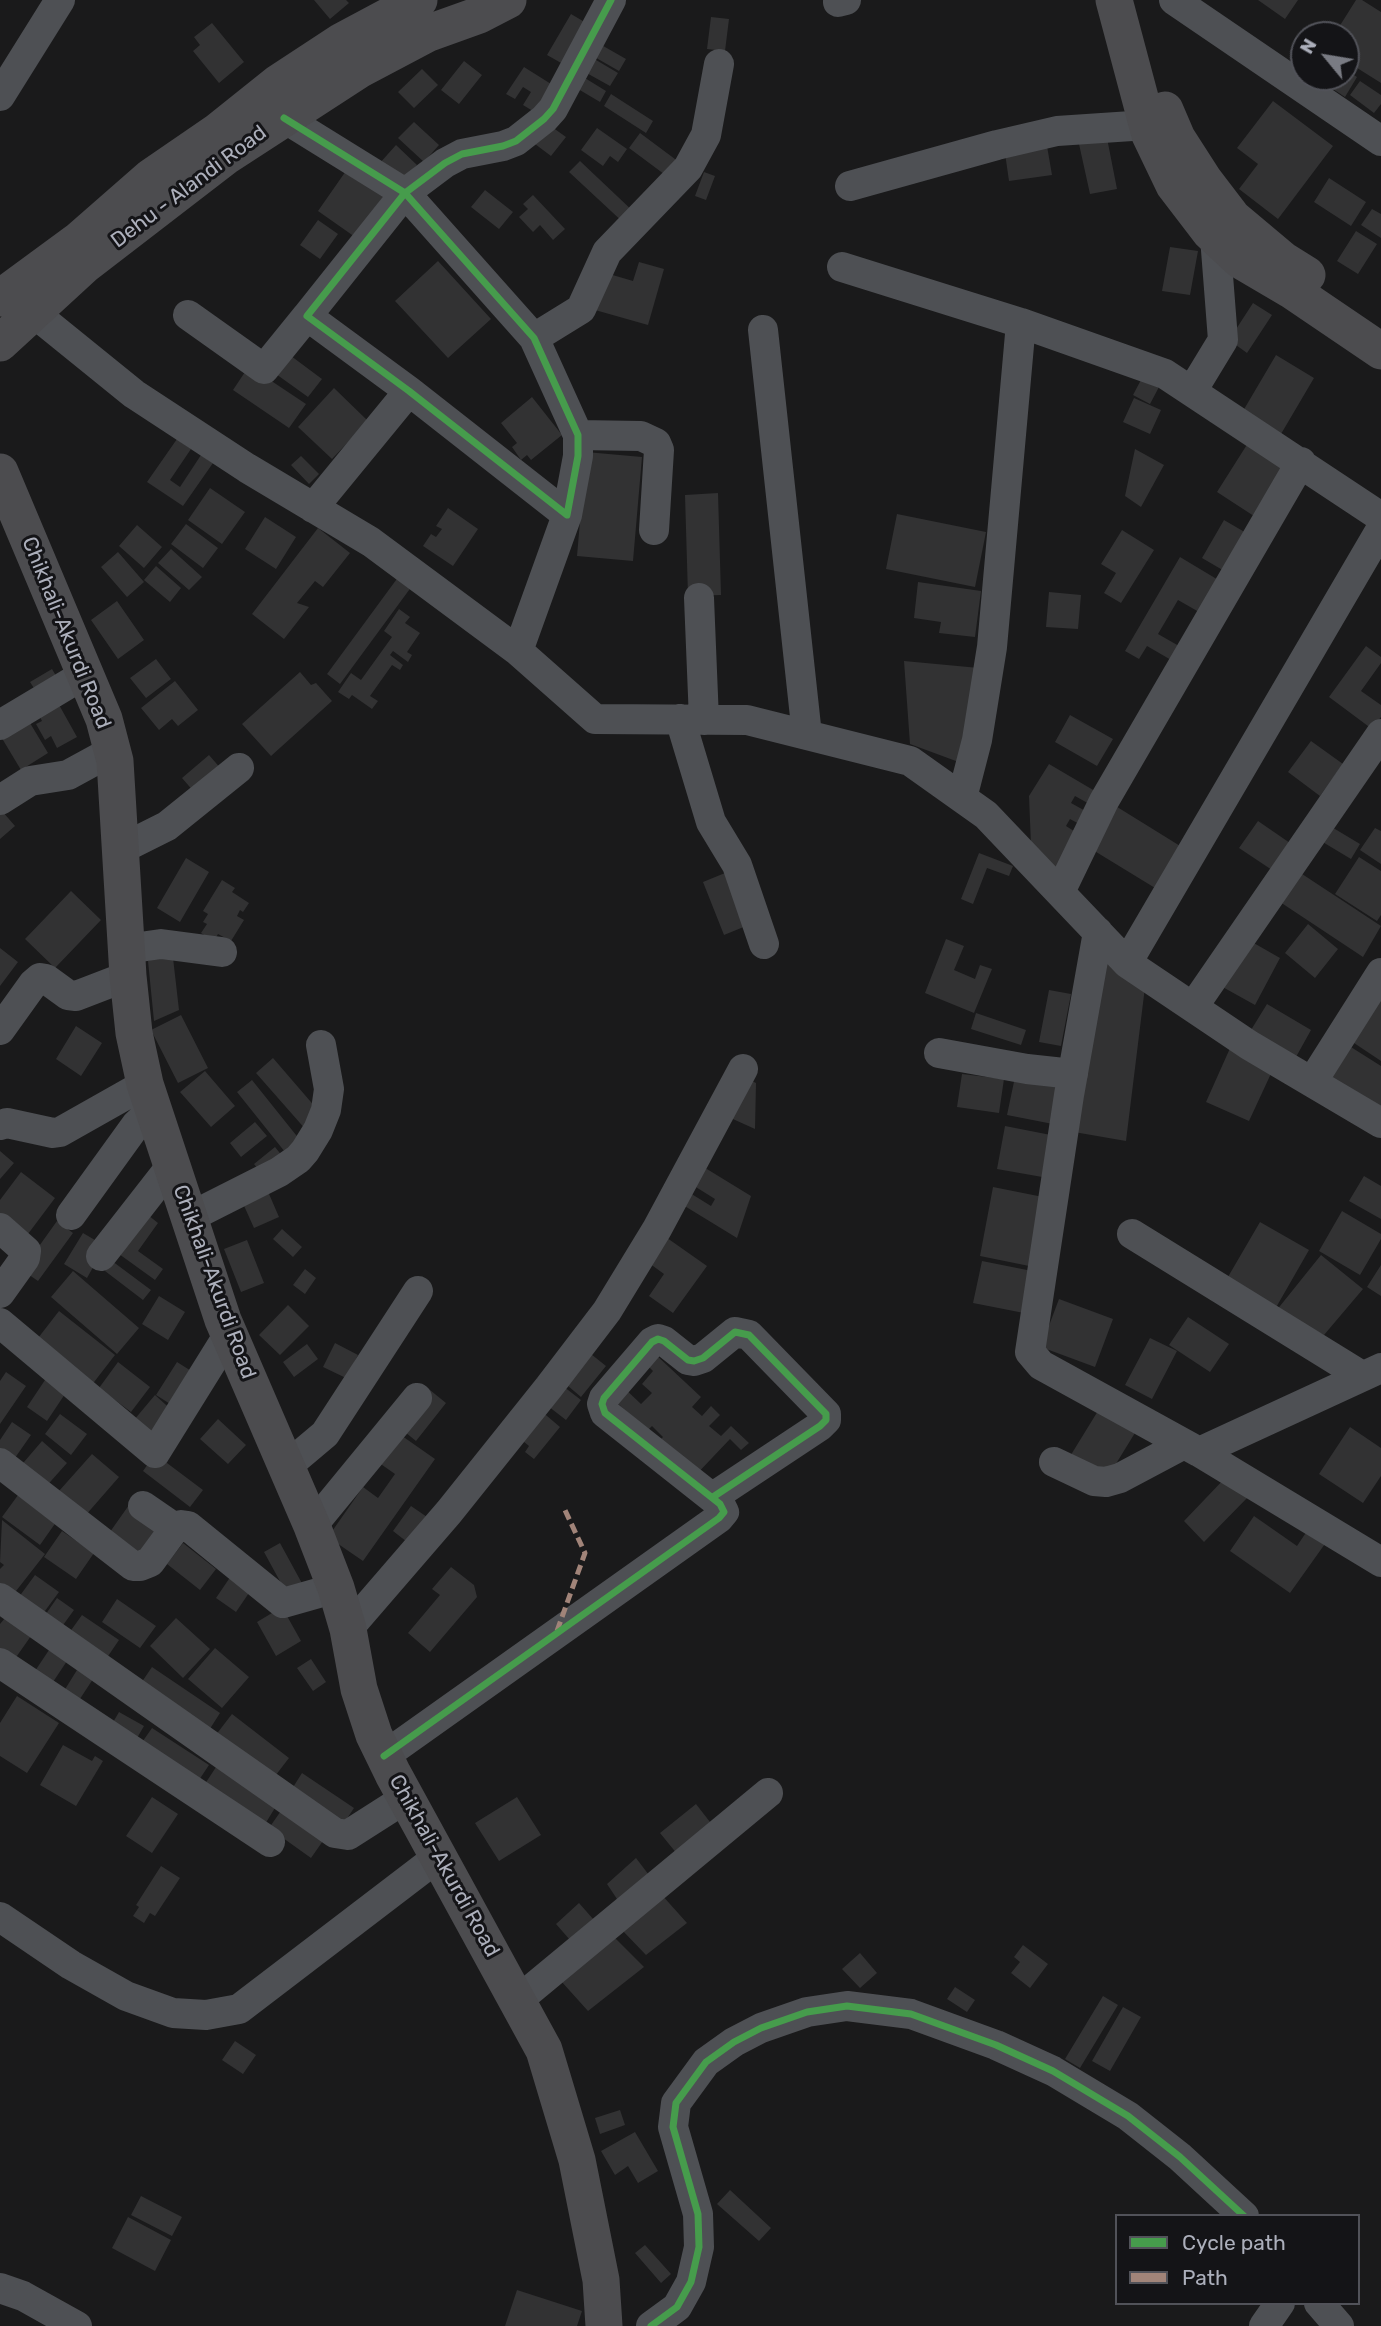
<!DOCTYPE html>
<style>
body{margin:0}
#map{position:relative;width:1381px;height:2326px;overflow:hidden;background:#1a1a1b;font-family:Rubik,sans-serif}
canvas{display:block}
.legend{position:absolute;left:1115px;top:2214px;width:245px;height:91px;box-sizing:border-box;background:#141417;border:2px solid #515259;margin:0;padding:9px 12px;list-style:none;font-size:21px;color:#acafbb}
.legend li{display:flex;align-items:center;gap:14px;height:35px}
.legend b{width:35px;border:2px solid #515259}
.north{position:absolute;left:1290px;top:21px;width:70px;height:70px;box-sizing:border-box;background:#141417;border:2px solid #515259;border-radius:50%;rotate:300deg;font-size:19px;font-weight:700;line-height:28px;text-align:center;color:#acafbb}
.north::after{content:'';display:block;margin:auto;width:24px;height:32px;background:#797b83;clip-path:polygon(50% 0,100% 100%,50% 72%,0 100%)}
</style>
<div id="map">
<canvas width="1381" height="2326"></canvas>
<ul class="legend">
<li><b style="height:9px;background:#469c4c"></b>Cycle path</li>
<li><b style="height:9px;background:#a18479"></b>Path</li>
</ul>
<div class="north">N</div>
</div>
<script>
const ctx = document.querySelector('canvas').getContext('2d');
ctx.lineJoin = 'round';
function paint(path, color) { ctx.fillStyle = color; ctx.fill(path, 'evenodd'); }
const toPath = rows => new Path2D(rows.map(r => 'M' + r).join(''));
function stroke(path, color, width, dash) { ctx.strokeStyle = color; ctx.lineWidth = width; ctx.lineCap = dash ? 'butt' : 'round'; ctx.setLineDash(dash || []); ctx.stroke(path); }
function drawText(font, color, halo, rows, align = 'center') {
  ctx.font = font + ' Rubik,sans-serif'; ctx.lineWidth = 6; ctx.setLineDash([]); ctx.textBaseline = 'middle'; ctx.strokeStyle = halo; ctx.fillStyle = color; for (const [text, x, y, turn = 0] of rows) {
    ctx.save(); ctx.translate(x, y); ctx.rotate((+turn || 0) * Math.PI / 180); ctx.textAlign = isNaN(turn) ? turn : align; if (halo) ctx.strokeText(text, 0, 0); ctx.fillText(text, 0, 0); ctx.restore();
  }
}
paint(toPath([
 [314,0,346,0,349,3,330,19],
 [1258,0,1298,0,1285,19],
 [1356,0,1362,0,1381,12,1381,83,1346,61,1346,35,1334,35],
 [571,14,593,27,570,68,547,55],
 [711,17,729,19,725,51,707,49],
 [212,23,244,62,219,83,193,51,200,45,194,37],
 [598,43,626,59,619,71,591,55],
 [591,57,618,73,610,86,583,71],
 [464,61,482,75,459,104,441,90],
 [524,67,559,89,541,116,523,105,531,92,523,87,515,99,506,94],
 [422,69,438,85,414,108,398,92],
 [1346,70,1357,77,1345,97,1330,87,1336,77,1346,77],
 [580,75,606,91,600,102,573,86],
 [1360,81,1381,95,1381,104,1374,113,1350,95],
 [611,94,653,121,646,133,604,106],
 [1273,101,1333,146,1278,219,1239,189,1258,164,1237,148],
 [414,122,439,145,424,162,398,138],
 [545,122,566,137,551,156,531,141],
 [597,128,627,149,618,162,610,156,603,166,581,150],
 [640,133,679,162,668,177,629,148],
 [1107,138,1117,189,1090,194,1079,144],
 [396,145,417,165,400,183,379,164],
 [1047,146,1052,175,1009,181,1005,153],
 [580,161,636,214,626,225,569,172],
 [348,168,385,194,355,237,318,211],
 [704,172,715,176,706,200,695,196],
 [1329,178,1366,202,1351,226,1314,202],
 [485,190,513,212,499,229,471,207],
 [533,195,565,229,553,240,540,225,533,232,519,217,528,209,523,204],
 [1372,209,1381,214,1381,238,1361,225],
 [318,220,338,234,320,259,300,245],
 [1356,231,1377,244,1358,274,1337,261],
 [1170,247,1198,251,1190,295,1162,291],
 [438,261,491,319,448,358,395,301],
 [639,262,664,269,648,325,588,308,599,271,633,281],
 [1253,303,1272,315,1247,353,1229,340],
 [283,350,322,379,308,397,269,369],
 [1276,355,1314,378,1281,434,1243,411],
 [249,366,306,404,289,428,233,390],
 [1142,378,1159,387,1150,404,1133,395],
 [334,388,368,421,332,459,298,427],
 [532,397,562,435,531,460,527,455,521,460,512,447,517,443,501,423],
 [1134,398,1161,410,1150,434,1123,422],
 [177,439,191,449,170,480,180,487,201,455,213,463,183,506,147,482],
 [1248,443,1291,471,1260,520,1217,492],
 [1135,449,1164,465,1141,507,1125,496],
 [586,452,642,457,633,561,577,556],
 [301,456,319,474,309,484,291,465],
 [210,488,245,512,222,544,188,520],
 [718,493,721,595,688,596,685,495],
 [448,508,478,529,453,566,423,546,431,534,436,537,442,529,436,526],
 [897,514,986,532,975,587,886,569],
 [265,517,296,537,276,569,245,549],
 [1224,520,1248,534,1226,572,1202,558],
 [186,524,218,548,203,568,171,544],
 [137,525,162,547,144,568,119,546],
 [318,528,350,553,323,587,315,581,297,603,309,607,284,639,252,614],
 [1122,530,1154,550,1121,603,1104,593,1116,573,1101,564],
 [171,549,202,577,189,590,158,563],
 [118,552,144,582,127,597,101,567],
 [1180,557,1225,584,1206,616,1178,600,1158,634,1186,650,1178,664,1147,646,1139,659,1125,651],
 [156,566,181,588,170,602,144,580],
 [399,576,412,586,340,684,327,674],
 [918,582,981,591,975,637,939,633,941,622,914,618],
 [1049,592,1081,595,1078,629,1046,627],
 [117,601,144,640,118,659,91,620],
 [399,609,410,617,405,623,420,633,407,652,412,655,408,662,393,651,390,655,403,665,400,670,392,665,370,696,378,701,372,709,352,695,349,699,338,692,351,673,361,680,392,637,384,631],
 [1366,646,1381,657,1381,663,1361,691,1381,705,1381,717,1372,729,1329,697],
 [156,659,171,679,146,698,130,678],
 [904,661,979,668,964,764,910,744],
 [52,669,62,686,41,699,30,682],
 [300,672,311,685,316,683,332,701,271,756,242,724],
 [175,681,198,710,178,726,172,719,159,730,141,708],
 [58,703,77,737,57,748,51,736,45,740,36,724,42,721,39,715],
 [1070,715,1113,739,1097,766,1055,742],
 [27,718,48,753,21,770,0,735],
 [1311,741,1343,764,1320,796,1288,772],
 [209,755,222,770,195,793,182,778],
 [1049,764,1100,794,1093,806,1075,796,1071,803,1089,813,1081,825,1070,819,1066,826,1077,833,1053,873,1031,845,1029,796],
 [1114,805,1185,849,1160,891,1088,847],
 [2,811,15,826,0,839,0,813],
 [1258,821,1290,843,1272,870,1239,848],
 [1325,823,1360,844,1351,859,1316,838],
 [1375,828,1381,831,1381,864,1360,850],
 [979,853,1013,866,1009,876,987,868,973,904,961,899],
 [1359,857,1381,871,1381,915,1377,921,1335,894],
 [186,858,209,872,180,922,157,908],
 [1296,870,1381,926,1363,957,1277,900],
 [725,873,746,926,724,935,703,882],
 [222,880,235,888,232,892,249,903,243,912,240,910,237,916,244,920,231,941,218,934,214,941,201,933,207,924,203,922,208,914,203,911],
 [71,891,101,920,55,968,25,939],
 [1308,924,1338,949,1315,978,1285,953],
 [1245,938,1280,958,1255,1005,1219,985],
 [946,939,964,946,954,970,975,979,980,965,992,969,974,1013,925,993],
 [0,948,18,962,0,986],
 [172,949,179,1010,154,1021,148,961],
 [1099,956,1145,987,1126,1141,1074,1132],
 [1049,990,1071,994,1061,1046,1039,1042],
 [1381,994,1381,1061,1351,1041],
 [1267,1004,1311,1030,1296,1057,1251,1030],
 [976,1013,1026,1030,1021,1045,971,1029],
 [181,1015,208,1068,178,1083,151,1030],
 [76,1026,102,1043,81,1076,56,1059],
 [1343,1042,1381,1066,1381,1107,1324,1073],
 [1231,1046,1275,1065,1249,1121,1206,1102],
 [273,1058,323,1116,307,1131,256,1073],
 [205,1071,235,1106,211,1127,180,1092],
 [962,1074,1004,1079,999,1113,957,1107],
 [742,1076,756,1083,755,1129,724,1115],
 [1015,1077,1062,1086,1058,1125,1007,1115],
 [252,1080,300,1140,285,1152,237,1092],
 [255,1122,267,1136,241,1157,230,1143],
 [1005,1126,1056,1136,1048,1178,997,1169],
 [275,1147,283,1157,262,1174,254,1164],
 [0,1151,14,1163,0,1179],
 [702,1166,751,1196,737,1238,683,1205,690,1193,711,1206,715,1199,691,1184],
 [21,1172,55,1198,25,1238,0,1219,0,1200],
 [1364,1176,1381,1186,1381,1219,1349,1201],
 [266,1187,279,1217,254,1228,241,1199],
 [993,1187,1053,1199,1039,1268,980,1256],
 [1342,1211,1381,1234,1381,1239,1360,1275,1319,1251],
 [148,1215,158,1223,138,1251,163,1269,155,1280,119,1254],
 [57,1221,73,1233,38,1281,22,1270],
 [1260,1222,1309,1250,1274,1311,1225,1282],
 [282,1229,302,1247,293,1257,273,1239],
 [83,1233,105,1246,87,1278,64,1264],
 [660,1233,707,1266,673,1313,649,1296,664,1274,642,1258],
 [247,1240,264,1283,241,1292,224,1249],
 [1321,1255,1363,1289,1324,1335,1276,1311],
 [112,1261,151,1290,143,1300,105,1271],
 [982,1261,1032,1271,1024,1313,973,1303],
 [1381,1265,1381,1296,1367,1287],
 [305,1269,316,1278,305,1294,293,1285],
 [73,1271,139,1328,117,1354,51,1297],
 [159,1296,185,1312,168,1340,142,1324],
 [1059,1299,1113,1319,1095,1367,1041,1347],
 [288,1305,309,1326,280,1355,259,1335],
 [59,1311,115,1355,91,1386,35,1342],
 [1188,1317,1229,1344,1210,1372,1169,1345],
 [1150,1338,1177,1351,1152,1399,1125,1385],
 [335,1343,358,1355,346,1378,323,1367],
 [307,1344,318,1359,294,1377,283,1362],
 [586,1350,606,1366,581,1397,561,1380],
 [654,1353,701,1397,692,1407,702,1416,711,1406,720,1415,709,1426,721,1436,731,1426,749,1443,741,1450,730,1439,693,1478,657,1443,663,1437,652,1426,647,1431,612,1398,623,1387,641,1404,652,1393,642,1384,653,1371,645,1363],
 [118,1362,150,1387,131,1412,99,1388],
 [177,1362,196,1374,175,1407,156,1395],
 [6,1372,26,1386,0,1424,0,1381],
 [47,1377,67,1391,47,1421,27,1407],
 [559,1383,581,1400,566,1420,544,1403],
 [430,1390,446,1403,416,1441,400,1428],
 [155,1395,175,1413,154,1437,134,1420],
 [1101,1406,1138,1428,1106,1480,1069,1458],
 [540,1410,560,1427,534,1459,525,1452,529,1446,518,1437],
 [60,1414,87,1434,71,1455,45,1434],
 [218,1419,246,1445,228,1464,200,1439],
 [12,1422,31,1435,10,1465,0,1458,0,1440],
 [1350,1427,1381,1448,1381,1476,1363,1503,1319,1474],
 [395,1431,435,1459,363,1561,328,1537,363,1487,378,1498,395,1474,375,1460],
 [42,1441,67,1463,43,1490,18,1469],
 [92,1454,119,1477,78,1524,51,1500],
 [155,1454,203,1490,190,1507,143,1471],
 [1227,1476,1249,1496,1204,1542,1184,1521],
 [21,1491,59,1518,40,1545,2,1517],
 [129,1505,164,1532,142,1561,105,1539],
 [411,1506,430,1519,411,1545,393,1531],
 [1254,1516,1297,1546,1309,1528,1327,1541,1290,1593,1230,1551],
 [2,1520,45,1554,9,1600,0,1593,0,1569,4,1565,0,1562],
 [62,1531,94,1553,76,1579,44,1557],
 [183,1543,216,1569,200,1590,167,1564],
 [280,1543,304,1587,288,1596,264,1552],
 [451,1567,474,1585,477,1597,430,1652,408,1633,440,1595,432,1589],
 [233,1573,253,1587,236,1612,216,1598],
 [35,1575,59,1592,39,1619,16,1601],
 [57,1598,74,1610,58,1632,41,1621],
 [117,1599,156,1626,140,1648,102,1622],
 [282,1607,301,1641,276,1656,257,1622],
 [82,1615,119,1640,102,1665,64,1640],
 [5,1618,31,1636,12,1663,0,1655,0,1624],
 [176,1618,210,1649,183,1678,150,1646],
 [215,1648,249,1677,222,1708,188,1679],
 [49,1650,67,1661,49,1688,31,1677],
 [311,1659,326,1682,313,1691,297,1668],
 [152,1667,220,1713,206,1735,137,1689],
 [77,1670,93,1679,74,1708,59,1699],
 [17,1696,59,1723,27,1773,0,1756,0,1723],
 [119,1712,144,1726,133,1745,108,1731],
 [232,1714,289,1758,272,1780,215,1736],
 [152,1728,209,1765,195,1786,138,1748],
 [63,1745,92,1761,95,1756,103,1761,76,1806,40,1785],
 [218,1764,278,1803,262,1829,201,1790],
 [302,1773,354,1808,342,1826,290,1792],
 [152,1797,178,1814,152,1853,126,1836],
 [517,1797,541,1835,499,1861,475,1823],
 [696,1804,717,1831,682,1860,660,1833],
 [283,1808,325,1838,311,1858,269,1828],
 [636,1858,655,1883,623,1908,607,1884],
 [161,1866,180,1878,155,1916,150,1913,144,1923,133,1916,139,1907,136,1905],
 [661,1894,687,1923,646,1955,621,1929],
 [579,1903,601,1928,577,1948,556,1924],
 [612,1935,644,1967,588,2011,561,1981],
 [1023,1945,1048,1964,1030,1988,1011,1973,1020,1962,1014,1957],
 [860,1953,877,1973,860,1988,842,1969],
 [955,1987,975,2000,967,2012,947,1999],
 [1103,1996,1118,2005,1080,2068,1065,2059],
 [1123,2007,1141,2017,1110,2071,1092,2061],
 [235,2041,256,2055,243,2074,222,2060],
 [620,2110,625,2125,600,2134,595,2118],
 [635,2132,658,2171,638,2183,628,2166,615,2175,601,2151],
 [730,2190,771,2228,759,2241,717,2204],
 [141,2196,182,2217,172,2236,131,2215],
 [128,2217,171,2240,155,2271,112,2248],
 [645,2245,671,2274,661,2283,635,2253],
 [517,2290,582,2311,577,2326,505,2326]
]), '#323233');
stroke(toPath([
 [1174,0,1381,141],
 [838,2,846,0],
 [0,96,60,0],
 [284,118,405,193,534,338,578,435,578,456,567,515,409,391,307,316,405,193,445,163,462,154,503,146,516,141,544,119,553,109,611,0],
 [850,186,997,145,1057,131,1147,125],
 [842,267,1021,323,1165,374,1381,517],
 [13,303,34,313,134,394,247,468,371,542,518,651,567,515],
 [188,315,264,369,307,316],
 [763,330,807,735],
 [534,338,581,309,607,252,688,168,706,135,719,64],
 [1192,391,1223,340,1215,237],
 [578,435,641,436,656,443,659,450,654,530],
 [313,508,409,391],
 [699,598,704,720],
 [518,651,595,719,747,720,910,761,986,815,1127,963,1249,1045,1381,1123],
 [680,719,711,822,737,865,764,944],
 [0,725,85,674],
 [962,798,977,740,992,647,1021,323],
 [0,800,30,781,68,775,112,751],
 [121,849,167,826,239,768],
 [1060,892,1104,801,1301,462],
 [1098,932,1069,1095,1030,1352,1041,1365,1199,1452,1381,1562],
 [126,949,161,944,222,952],
 [1127,963,1381,529],
 [1193,1007,1381,734],
 [0,1030,33,984,40,978,46,979,68,995,76,996,128,976],
 [939,1053,1027,1069,1073,1074],
 [1312,1082,1381,973],
 [0,1125,7,1123,53,1133,60,1132,145,1084],
 [71,1215,136,1125,153,1109],
 [190,1217,279,1172,298,1159,305,1151,318,1130,326,1110,329,1089,321,1045],
 [0,1228,26,1251,25,1258,0,1293],
 [1132,1234,1362,1376],
 [101,1256,172,1165],
 [0,1323,155,1453,229,1334],
 [1199,1452,1381,1368],
 [1054,1462,1094,1481,1106,1482,1120,1478,1184,1444],
 [0,1463,133,1566,140,1566,150,1562,175,1528,181,1525,188,1526,283,1603,336,1588],
 [287,1466,325,1434,418,1291],
 [143,1506,175,1528],
 [312,1526,417,1398],
 [0,1598,335,1833,348,1835,406,1798],
 [348,1629,449,1512,549,1387,607,1311,657,1229,743,1069],
 [0,1663,270,1842],
 [384,1756,719,1518,724,1512,720,1504,605,1413,602,1404,604,1398,652,1342,658,1339,664,1341,688,1360,694,1361,703,1358,735,1332,749,1335,826,1414,826,1420,820,1426,713,1497],
 [0,1917,71,1965,126,1996,173,2013,206,2015,239,2009,438,1857],
 [517,2001,768,1793],
 [0,2288,23,2296,77,2326],
 [1319,2303,1339,2326],
 [651,2326,677,2307,691,2282,699,2247,698,2214,673,2127,676,2103,706,2062,734,2042,761,2028,807,2012,847,2006,911,2014,996,2045,1053,2071,1128,2116,1180,2157,1244,2216],
 [1264,2326,1280,2303]
]), '#4e5054', 30);
stroke(toPath([
 [1114,0,1150,135,1174,185,1210,232,1240,260,1291,290,1381,351],
 [1165,110,1177,138,1204,180,1233,218,1283,260,1307,275],
 [0,298,79,240,151,177,218,131,278,83,342,41,419,0],
 [0,343,86,264,225,157,359,70,429,33,479,15,508,0],
 [0,472,104,719,115,761,128,976,134,1033,145,1084,223,1320,312,1526,336,1588,348,1629,359,1689,374,1735,393,1774,544,2050,577,2160,601,2280,604,2326]
]), '#4c4c4f', 37);
stroke(toPath([
 [557,1631,585,1553,564,1508]
]), '#a18479', 5, [10, 5]);
stroke(toPath([
 [284,118,405,193,534,338,578,435,578,456,567,515,409,391,307,316,405,193,445,163,462,154,503,146,516,141,544,119,553,109,611,0],
 [384,1756,719,1518,724,1512,720,1504,605,1413,602,1404,604,1398,652,1342,658,1339,664,1341,688,1360,694,1361,703,1358,735,1332,749,1335,826,1414,826,1420,820,1426,713,1497],
 [651,2326,677,2307,691,2282,699,2247,698,2214,673,2127,676,2103,706,2062,734,2042,761,2028,807,2012,847,2006,911,2014,996,2045,1053,2071,1128,2116,1180,2157,1244,2216]
]), '#469c4c', 7);
drawText('21px', '#acafbb', '#141417', [
 ["Dehu - Alandi Road",189,187,-37],
 ["Chikhali-Akurdi Road",66,633,68],
 ["Chikhali-Akurdi Road",214,1282,70],
 ["Chikhali-Akurdi Road",444,1866,61]
]);
</script>
